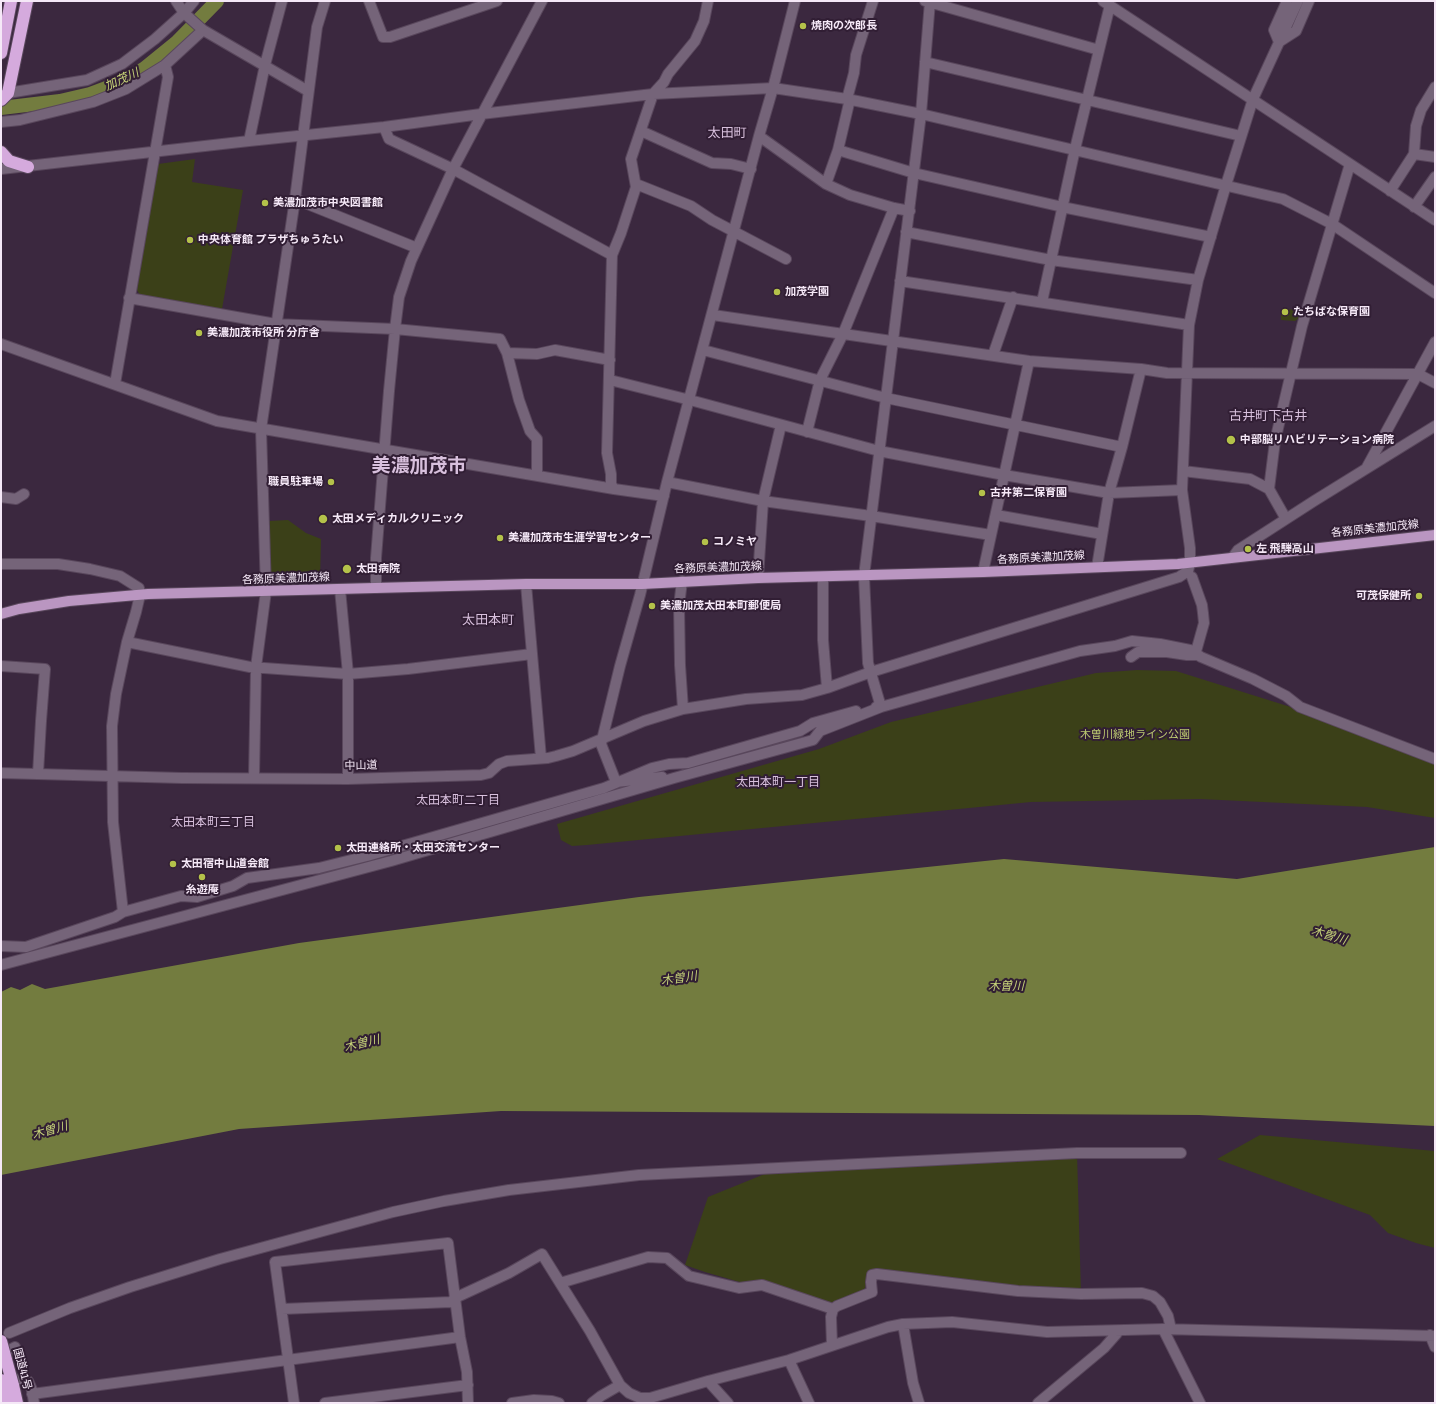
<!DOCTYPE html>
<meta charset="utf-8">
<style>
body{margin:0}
#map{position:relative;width:1436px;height:1404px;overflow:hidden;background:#3b283f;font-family:"Archivo Narrow",sans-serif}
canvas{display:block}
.frame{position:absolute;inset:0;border:2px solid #f5e8f7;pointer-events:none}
</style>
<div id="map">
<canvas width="1436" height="1404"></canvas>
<div class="frame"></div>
</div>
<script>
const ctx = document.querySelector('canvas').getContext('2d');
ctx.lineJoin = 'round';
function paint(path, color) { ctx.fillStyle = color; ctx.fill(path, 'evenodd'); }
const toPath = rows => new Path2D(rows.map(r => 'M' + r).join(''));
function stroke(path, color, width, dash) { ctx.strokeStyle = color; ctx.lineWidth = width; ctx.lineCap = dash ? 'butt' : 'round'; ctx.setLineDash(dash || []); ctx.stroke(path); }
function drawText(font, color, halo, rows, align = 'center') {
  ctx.font = font + ' "Archivo Narrow","Noto Sans JP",sans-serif'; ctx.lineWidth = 4; ctx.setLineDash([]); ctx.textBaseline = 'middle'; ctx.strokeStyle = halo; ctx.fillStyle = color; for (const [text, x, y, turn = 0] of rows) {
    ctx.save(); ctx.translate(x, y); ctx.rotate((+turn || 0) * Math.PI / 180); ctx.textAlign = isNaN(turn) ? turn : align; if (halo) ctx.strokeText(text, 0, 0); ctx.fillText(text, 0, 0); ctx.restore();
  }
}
paint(toPath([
 [195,159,192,182,243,190,222,309,140,295,137,290,158,164],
 [1281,309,1301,310,1299,318,1295,321,1281,320],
 [288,520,306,533,321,539,320,581,279,582,271,573,269,521],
 [1137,670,1176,671,1297,709,1435,763,1435,818,1367,807,1200,799,1031,802,587,845,572,846,561,840,557,824,819,749,891,722,1096,673],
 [1260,1135,1435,1151,1435,1248,1416,1243,1388,1233,1370,1215,1217,1159],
 [1077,1153,1081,1294,872,1271,864,1290,833,1309,705,1272,685,1265,708,1197,782,1167]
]), '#3b4018');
paint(toPath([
 [1435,847,1435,1126,1199,1115,501,1111,239,1129,1,1175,1,992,11,987,20,990,32,984,45,989,299,943,639,897,1004,859,1237,879]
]), '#737c3f');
stroke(toPath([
 [1,108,60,101,90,94,122,82,145,68,177,42,217,1]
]), '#737c3f', 14);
const minor = toPath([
 [176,1,184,13,203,30,308,91],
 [369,1,383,37,390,37,497,1],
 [925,1,1099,50],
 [1103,1,1435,220],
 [1287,1,1274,30,1279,42,1296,31,1309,1],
 [925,62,1241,136],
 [8,93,87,80,122,64,155,39,184,13,194,1],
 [847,99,854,73,856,55,873,1],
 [1,122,20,120,93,102,126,89,165,65,203,30],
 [384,127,389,139,453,169,612,255],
 [641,131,712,163,731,164,751,169],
 [759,136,826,184,850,195,894,208,910,211],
 [249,141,265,65,282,1],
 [838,150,914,173,1067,208,1211,237],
 [1414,154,1435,157],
 [1,169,249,141,384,127,481,114,653,94,773,88,847,99,921,114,1283,199,1332,224,1435,293],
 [636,184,691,206,712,220,786,259],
 [826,184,838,150,850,99],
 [1390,191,1414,154,1416,126,1421,110,1435,87],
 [295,199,417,248],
 [1414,207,1435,177],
 [906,232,1051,260,1198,280],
 [900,281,1189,325],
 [129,298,276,324,395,329,500,339,507,353,519,400,530,431,537,439,537,476],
 [1042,302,1075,149,1110,5],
 [713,315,1029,361,1141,369,1167,373,1418,374,1435,383],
 [1,344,217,421,614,489,664,496],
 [703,350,886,398,1122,447],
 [507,353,537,354,555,350,610,360],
 [993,355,1013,297],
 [610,380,690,400,879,451,1004,475,1109,493,1182,490],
 [115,384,168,77,165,65],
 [807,432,820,380,843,334,894,208],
 [1367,467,1435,342],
 [1183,471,1250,479,1269,489,1286,519],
 [667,482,763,501,871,516,991,535],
 [614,489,611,484,611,474,607,453,612,255,621,233,636,187,631,159,653,94,664,82,668,74,695,41,704,21,708,1],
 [1269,489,1275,441,1302,326,1350,164],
 [1,497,16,499,24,494],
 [996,515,1102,534],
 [1233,557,1238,550,1314,501,1435,426],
 [1,564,58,564,90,569,120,576,139,588,140,595,136,612,127,642,116,694,112,726,113,822,123,912],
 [1097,567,1109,493,1122,447,1141,369],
 [983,572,1029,361],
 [823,577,823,640,827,688],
 [758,578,763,501,781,425],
 [682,581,679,606,680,665,683,709],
 [526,584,541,758],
 [376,588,376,558,389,391,395,329,399,297,411,261,453,169,542,1],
 [340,589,348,674,348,779],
 [127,642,250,667,348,674,408,669,532,654],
 [1131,657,1138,652,1167,652,1187,655,1195,655,1204,623,1203,613,1202,605,1192,577],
 [1,666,45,669,41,721,38,774],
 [876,707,881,707,1080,651,1115,646,1132,641,1160,644,1190,650,1201,657,1253,679,1286,696,1300,707,1435,759],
 [1,773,182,778,348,779,481,775,489,773,499,764,507,761,548,758,556,756,573,751,644,721,683,709,746,699,802,695,827,688,871,672,1179,577,1188,571,1190,563,1190,548,1182,490,1189,325,1198,280,1226,185,1253,99,1298,1],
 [662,777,616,782,601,744,620,666,640,595,667,482,759,136,773,88,795,1],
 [254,778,256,667,266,591,261,429,295,199,317,27,325,1],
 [1,946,26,947,115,917,123,912,181,896,197,897,233,886,247,878,319,868,367,856,604,788,652,768,669,764,688,763,800,731,813,723,856,711],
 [1,965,391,861,674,778,813,740,820,731,881,707,868,663,864,576,921,114,930,1],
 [560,1283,648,1257,667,1258,689,1276,739,1288,762,1285,833,1309],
 [282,1309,451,1302,455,1298,509,1273,542,1254,590,1331,620,1385,629,1393,640,1398,650,1398,708,1381,789,1360,888,1327,903,1324,952,1322,1047,1332,1163,1329,1435,1336],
 [903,1324,913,1383,919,1403],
 [1163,1329,1200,1403],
 [9,1333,70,1308,130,1287,220,1259,393,1212,444,1201,509,1190,639,1175,1077,1153,1181,1153],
 [1430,1335,1435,1347],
 [832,1345,831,1317,833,1309,837,1306,872,1292,871,1282,872,1275,877,1274,1018,1291,1081,1294,1142,1293,1153,1296,1160,1302,1168,1316,1171,1329],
 [1,1355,15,1347],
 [789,1360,809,1403],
 [708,1381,728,1403],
 [6,1383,20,1379,28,1381,32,1390,34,1403],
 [32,1394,460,1337],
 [294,1403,275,1262,448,1243,460,1337,467,1372,468,1403],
 [325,1403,468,1385],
 [512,1403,534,1400,552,1401,559,1403],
 [592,1403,601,1396,620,1385],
 [1038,1403,1104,1348,1119,1331]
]);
const major = toPath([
 [1,614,19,609,69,601,148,594,526,584,642,584,758,578,983,572,1178,564,1435,535]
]);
const highway = toPath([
 [1,53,11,1],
 [1,100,8,93,27,1],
 [1,152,9,161,28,167],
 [13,1385,17,1403],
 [3,1388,7,1403]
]);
stroke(minor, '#59475c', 12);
stroke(major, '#59475c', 12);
stroke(highway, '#59475c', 14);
stroke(minor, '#756479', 10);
stroke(major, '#ba96c1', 10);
stroke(highway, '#d5aadd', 12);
const highwayBridge = toPath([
 [1,1341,13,1385],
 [1,1380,3,1388]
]);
stroke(highwayBridge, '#59475c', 14, []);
stroke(highwayBridge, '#d5aadd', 12);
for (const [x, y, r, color] of [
 [803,26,4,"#b4c24a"],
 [265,203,4,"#b4c24a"],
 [190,240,4,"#b4c24a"],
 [777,292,4,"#b4c24a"],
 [1285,312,4,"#b4c24a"],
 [199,333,4,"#b4c24a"],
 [1231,440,5,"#b4c24a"],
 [331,482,4,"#b4c24a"],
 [982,493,4,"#b4c24a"],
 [323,519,5,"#b4c24a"],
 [500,538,4,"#b4c24a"],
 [705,542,4,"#b4c24a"],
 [1248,549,4,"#b4c24a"],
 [347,569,5,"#b4c24a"],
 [1419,596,4,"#b4c24a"],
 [652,606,4,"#b4c24a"],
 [338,848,4,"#b4c24a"],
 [173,864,4,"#b4c24a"],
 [202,877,4,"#b4c24a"]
]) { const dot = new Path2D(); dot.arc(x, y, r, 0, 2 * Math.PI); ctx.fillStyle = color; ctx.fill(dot); stroke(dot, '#311e34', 1.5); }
drawText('bold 11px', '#f5e8f7', '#311e34', [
 ["焼肉の次郎長",811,26],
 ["美濃加茂市中央図書館",273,203],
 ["中央体育館 プラザちゅうたい",198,240],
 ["加茂学園",785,292],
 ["たちばな保育園",1293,312],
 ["美濃加茂市役所 分庁舎",207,333],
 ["中部脳リハビリテーション病院",1240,440],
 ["職員駐車場",323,482,"right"],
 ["古井第二保育園",990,493],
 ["太田メディカルクリニック",332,519],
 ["美濃加茂市生涯学習センター",508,538],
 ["コノミヤ",713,542],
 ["左 飛騨高山",1256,549],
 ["太田病院",356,569],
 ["可茂保健所",1411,596,"right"],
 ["美濃加茂太田本町郵便局",660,606],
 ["太田連絡所・太田交流センター",346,848],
 ["太田宿中山道会館",181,864],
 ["糸遊庵",202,890,"center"]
], 'left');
drawText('11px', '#f5e8f7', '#311e34', [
 ["各務原美濃加茂線",1375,529,-6],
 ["各務原美濃加茂線",1041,558,-3],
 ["各務原美濃加茂線",718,568,-2],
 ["各務原美濃加茂線",286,579,-2],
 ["中山道",361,766,-1],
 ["国道41号",22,1369,75]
]);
drawText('11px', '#bcc970', '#311e34', [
 ["木曽川緑地ライン公園",1135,735]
]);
drawText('italic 12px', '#c5d278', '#311e34', [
 ["加茂川",122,80,-25],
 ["木曽川",1329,936,17],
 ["木曽川",679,979,-8],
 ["木曽川",1006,987],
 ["木曽川",362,1044,-14],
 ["木曽川",50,1131,-16]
]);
drawText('12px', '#d8c0dd', '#311e34', [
 ["太田本町一丁目",778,783],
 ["太田本町二丁目",458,801],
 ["太田本町三丁目",213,823]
]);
drawText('13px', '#d8c0dd', '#311e34', [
 ["太田町",727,134],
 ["古井町下古井",1268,417],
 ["太田本町",488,621]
]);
drawText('bold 19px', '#d8c0dd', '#311e34', [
 ["美濃加茂市",419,467]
]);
</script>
